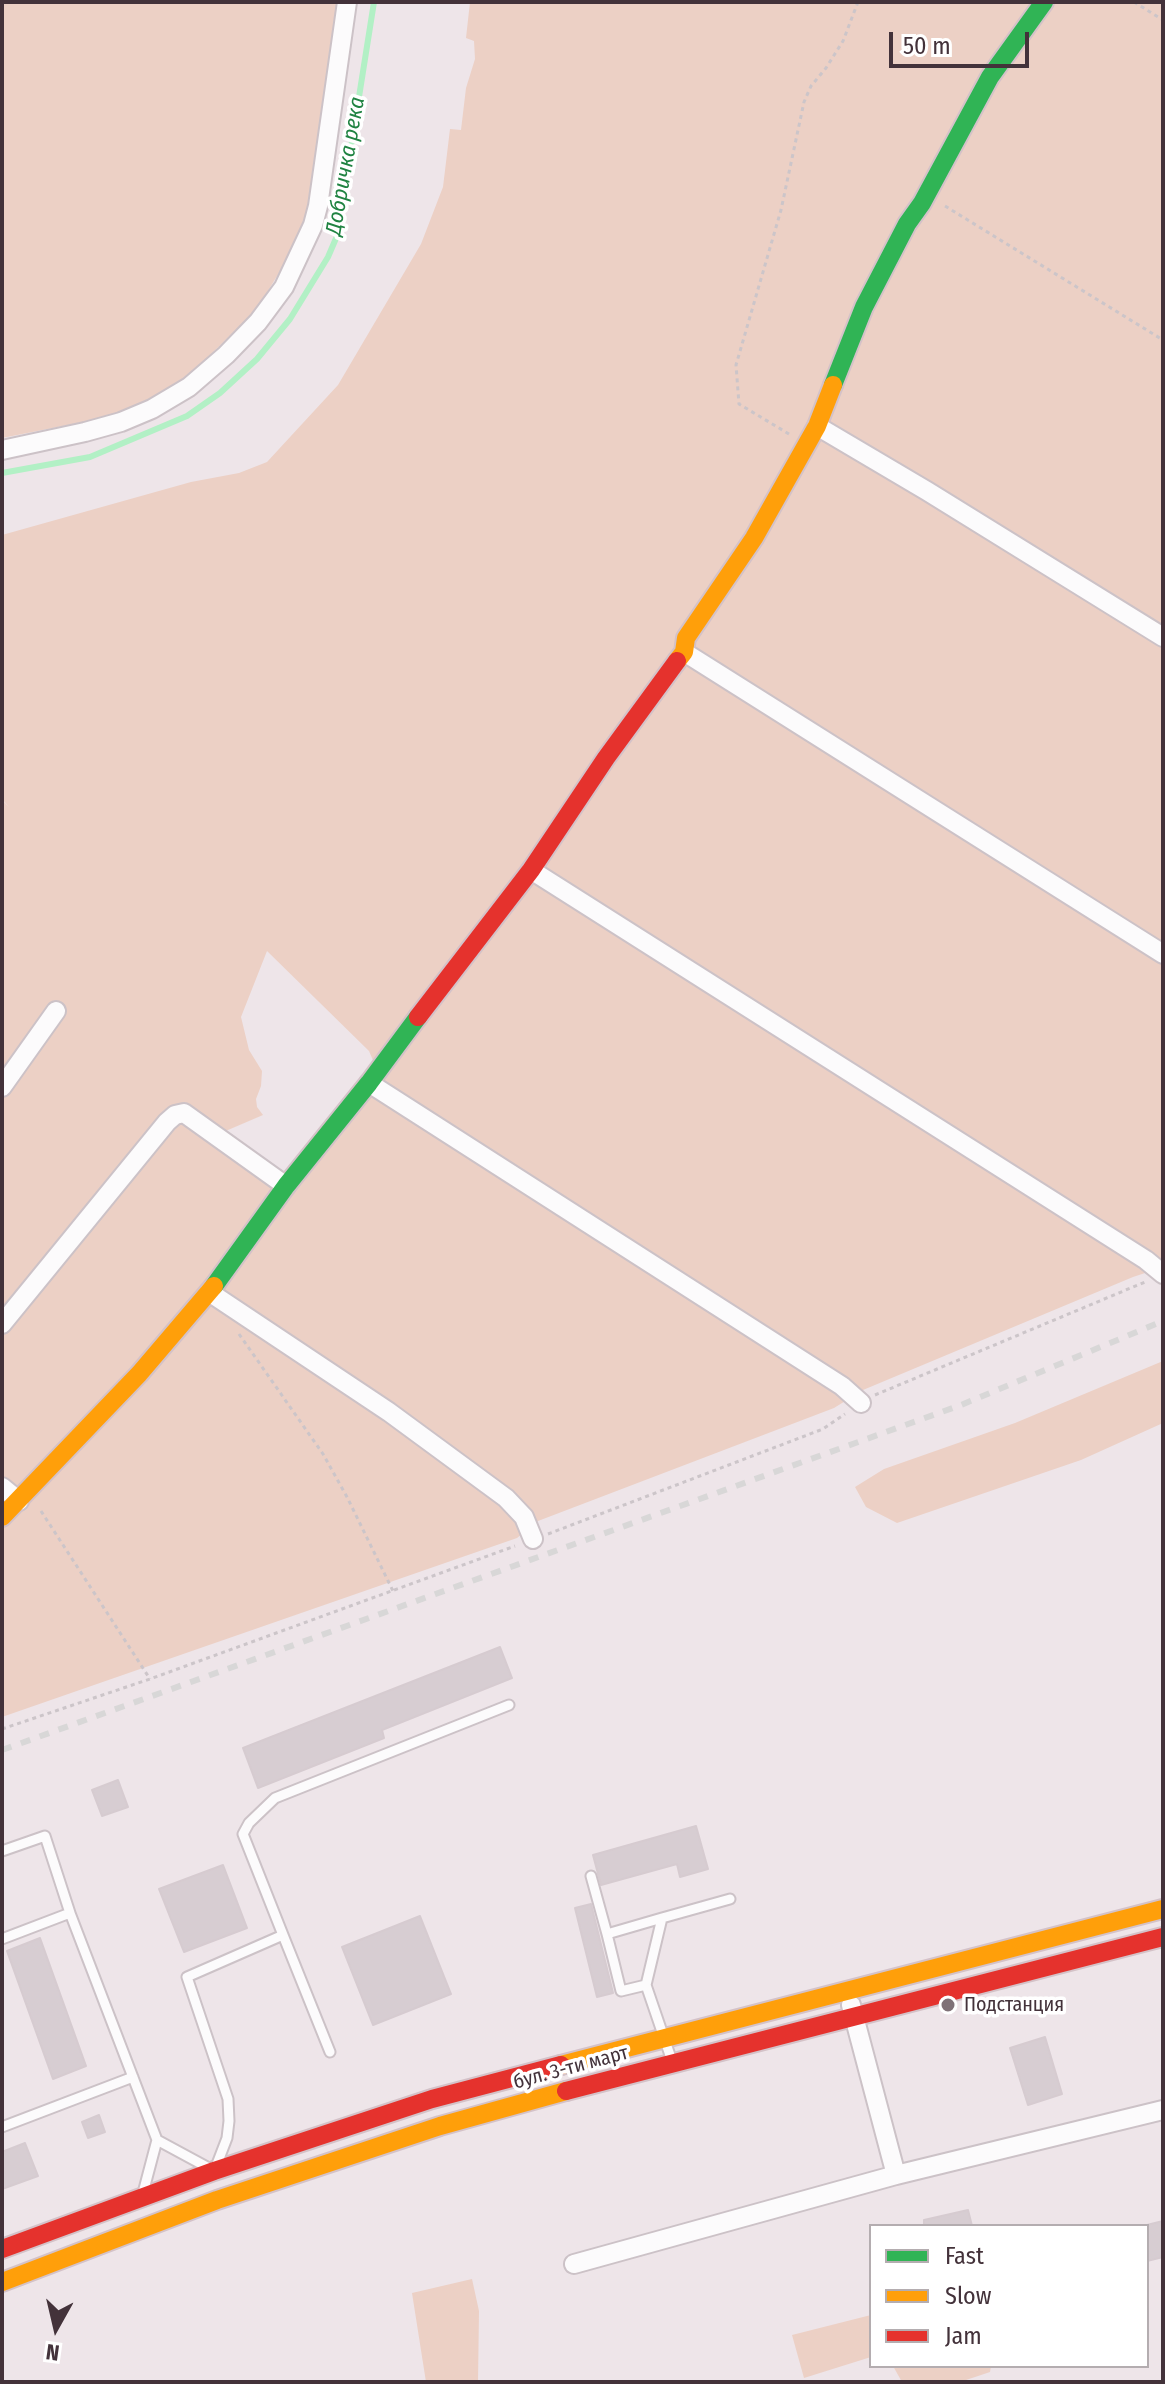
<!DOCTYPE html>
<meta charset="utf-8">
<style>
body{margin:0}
#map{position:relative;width:1165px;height:2384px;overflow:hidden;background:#eee5e9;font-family:"Fira Sans Condensed",sans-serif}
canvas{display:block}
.frame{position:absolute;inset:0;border:4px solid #43323a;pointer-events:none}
.legend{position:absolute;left:869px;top:2224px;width:280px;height:144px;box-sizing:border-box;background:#fff;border:2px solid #b4adb0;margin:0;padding:10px 14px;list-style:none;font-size:24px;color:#43323a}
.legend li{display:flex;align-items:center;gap:16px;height:40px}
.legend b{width:40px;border:2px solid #b4adb0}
.north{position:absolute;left:16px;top:2288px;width:80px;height:80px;-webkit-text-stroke:6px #fff;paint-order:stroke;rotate:188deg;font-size:22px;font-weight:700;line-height:32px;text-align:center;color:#43323a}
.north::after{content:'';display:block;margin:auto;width:28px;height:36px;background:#43323a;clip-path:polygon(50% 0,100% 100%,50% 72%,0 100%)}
.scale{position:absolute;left:889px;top:32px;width:140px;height:36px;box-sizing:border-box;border:4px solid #43323a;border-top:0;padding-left:10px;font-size:24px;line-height:28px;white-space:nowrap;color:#43323a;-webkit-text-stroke:6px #fff;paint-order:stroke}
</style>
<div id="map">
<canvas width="1165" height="2384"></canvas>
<div class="frame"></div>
<ul class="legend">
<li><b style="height:10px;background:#30b455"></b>Fast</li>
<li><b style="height:10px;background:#ff9f0a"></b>Slow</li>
<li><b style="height:10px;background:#e5322d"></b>Jam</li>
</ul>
<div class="north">N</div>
<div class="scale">50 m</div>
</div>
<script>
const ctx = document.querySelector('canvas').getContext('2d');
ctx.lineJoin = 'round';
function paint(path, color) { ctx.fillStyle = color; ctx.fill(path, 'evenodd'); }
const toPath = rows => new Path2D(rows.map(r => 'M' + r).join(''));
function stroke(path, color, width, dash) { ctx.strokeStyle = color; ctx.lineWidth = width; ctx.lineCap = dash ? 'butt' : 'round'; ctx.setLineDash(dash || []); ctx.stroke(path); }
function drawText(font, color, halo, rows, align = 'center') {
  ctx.font = font + ' "Fira Sans Condensed",sans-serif'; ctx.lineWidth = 7; ctx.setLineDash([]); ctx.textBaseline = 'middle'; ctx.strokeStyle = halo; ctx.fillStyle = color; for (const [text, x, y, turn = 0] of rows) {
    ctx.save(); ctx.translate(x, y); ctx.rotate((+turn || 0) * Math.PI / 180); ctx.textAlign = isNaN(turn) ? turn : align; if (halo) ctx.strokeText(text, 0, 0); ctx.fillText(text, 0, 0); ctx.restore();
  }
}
paint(toPath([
 [2,2,340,2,311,203,294,248,257,309,192,373,151,402,103,418,2,438],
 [470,2,1036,2,988,71,922,185,917,201,904,217,859,305,814,419,748,536,679,642,680,646,675,653,601,755,536,851,517,874,451,964,448,964,375,1065,382,1073,453,976,458,976,545,857,610,761,685,659,693,647,692,643,759,542,830,411,869,310,914,223,926,208,933,191,997,77,1049,2,1163,2,1163,1267,1133,1277,863,1390,834,1408,538,1521,517,1538,2,1717,2,800,9,807,2,799,2,535,191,482,239,473,267,462,338,385,421,244,443,187,450,129,461,130,466,88,475,59,474,41,466,38],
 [267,951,369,1051,375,1065,287,1179,221,1133,263,1115,257,1107,256,1099,261,1086,262,1071,249,1050,241,1017],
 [1163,1361,1163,1423,1081,1460,897,1523,866,1507,855,1487,884,1469,1015,1423],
 [472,2279,479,2311,478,2382,426,2382,412,2293],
 [871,2315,871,2357,804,2378,792,2335],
 [893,2366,991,2366,990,2372,960,2382,902,2382]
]), '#ecd0c5');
stroke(toPath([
 [2,473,90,457,187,416,220,393,257,359,290,319,328,257,337,236,374,2]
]), '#b2f0c5', 6);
const building = toPath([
 [500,1647,512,1678,382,1730,384,1738,258,1788,243,1748,500,1647],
 [118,1780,128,1807,102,1816,92,1790,118,1780],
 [696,1826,708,1869,680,1877,677,1864,601,1885,593,1855,696,1826],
 [223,1865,247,1928,184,1952,159,1889,223,1865],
 [591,1904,613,1993,597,1997,575,1908,591,1904],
 [420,1916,451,1994,373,2025,342,1947,420,1916],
 [40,1938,86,2066,53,2079,7,1951,40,1938],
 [1045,2037,1062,2094,1028,2105,1010,2048,1045,2037],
 [99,2115,105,2132,88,2138,82,2122,99,2115],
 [25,2143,38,2176,2,2189,2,2152,25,2143],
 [968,2210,972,2226,924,2226,924,2220,968,2210],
 [1163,2221,1163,2257,1147,2261,1147,2225,1163,2221]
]);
paint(building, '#d7cdd2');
stroke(building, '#d6cbd0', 2);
const lane = toPath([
 [2,1851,45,1836,70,1913],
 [591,1876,607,1934],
 [283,1935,330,2052],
 [2,1939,70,1913,157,2140,143,2193],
 [646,1985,621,1991,607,1934,662,1918],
 [673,2064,646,1985,662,1918,730,1899],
 [2,2127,133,2077],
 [157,2140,207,2167],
 [217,2164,227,2138,229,2121,228,2099,187,1977,283,1935,243,1834,249,1823,275,1798,509,1705]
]);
const street = toPath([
 [817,426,927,491,1163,637],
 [2,450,85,432,121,422,152,409,189,387,226,355,258,322,284,287,313,225,318,206,347,2],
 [684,652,1163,954],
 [531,870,1146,1260,1163,1274],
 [369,1083,842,1386,861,1403],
 [2,1087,56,1011],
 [209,1292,389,1412,506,1498,524,1517,533,1539],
 [2,1324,167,1122,175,1115,184,1113,286,1186],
 [2,1487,19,1501],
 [851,2005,896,2175,1163,2110],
 [574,2264,896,2175]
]);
const fast = toPath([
 [833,385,864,307,907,224,922,203,990,77,1044,2],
 [214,1286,286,1186,369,1083,418,1017]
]);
const slow = toPath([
 [677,661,684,652,686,638,754,538,817,426,833,385],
 [2,1517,139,1374,214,1286],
 [561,2065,1163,1909],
 [2,2282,217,2200,440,2126,566,2091]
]);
const jam = toPath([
 [418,1017,531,870,606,758,677,661],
 [566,2091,1163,1937],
 [2,2249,214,2171,432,2099,561,2065]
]);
stroke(lane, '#ccc2c7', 13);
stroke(street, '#ccc2c7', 22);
stroke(fast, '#d4c2c8', 22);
stroke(slow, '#d4c2c8', 22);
stroke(jam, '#d4c2c8', 22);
stroke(toPath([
 [1134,2,1163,20],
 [945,206,1163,340],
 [789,434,739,404,736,365,781,210,804,102,811,86,826,68,843,41,858,2],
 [239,1334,323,1454,347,1497,393,1591],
 [875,1395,1145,1282],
 [41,1511,150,1679],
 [548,1534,823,1429,845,1414],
 [2,1729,150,1679,515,1546]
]), '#ccc5c9', 3, [4, 4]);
stroke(lane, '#fcfbfc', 9);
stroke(street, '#fcfbfc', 18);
stroke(fast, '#30b455', 18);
stroke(slow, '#ff9f0a', 18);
stroke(jam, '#e5322d', 18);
stroke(toPath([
 [2,1750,961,1405,1163,1321]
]), '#d8d7d7', 6, [10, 10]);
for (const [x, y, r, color] of [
 [948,2005,8,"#7f7177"]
]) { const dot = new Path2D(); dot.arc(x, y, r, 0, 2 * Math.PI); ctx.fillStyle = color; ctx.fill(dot); stroke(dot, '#fff', 3); }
drawText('20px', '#43323a', '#fff', [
 ["Подстанция",964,2005]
], 'left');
drawText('20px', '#43323a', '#fff', [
 ["бул. 3-ти март",571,2068,-15]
]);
drawText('italic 22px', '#208342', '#fff', [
 ["Добричка река",346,166,-80]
]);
</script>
